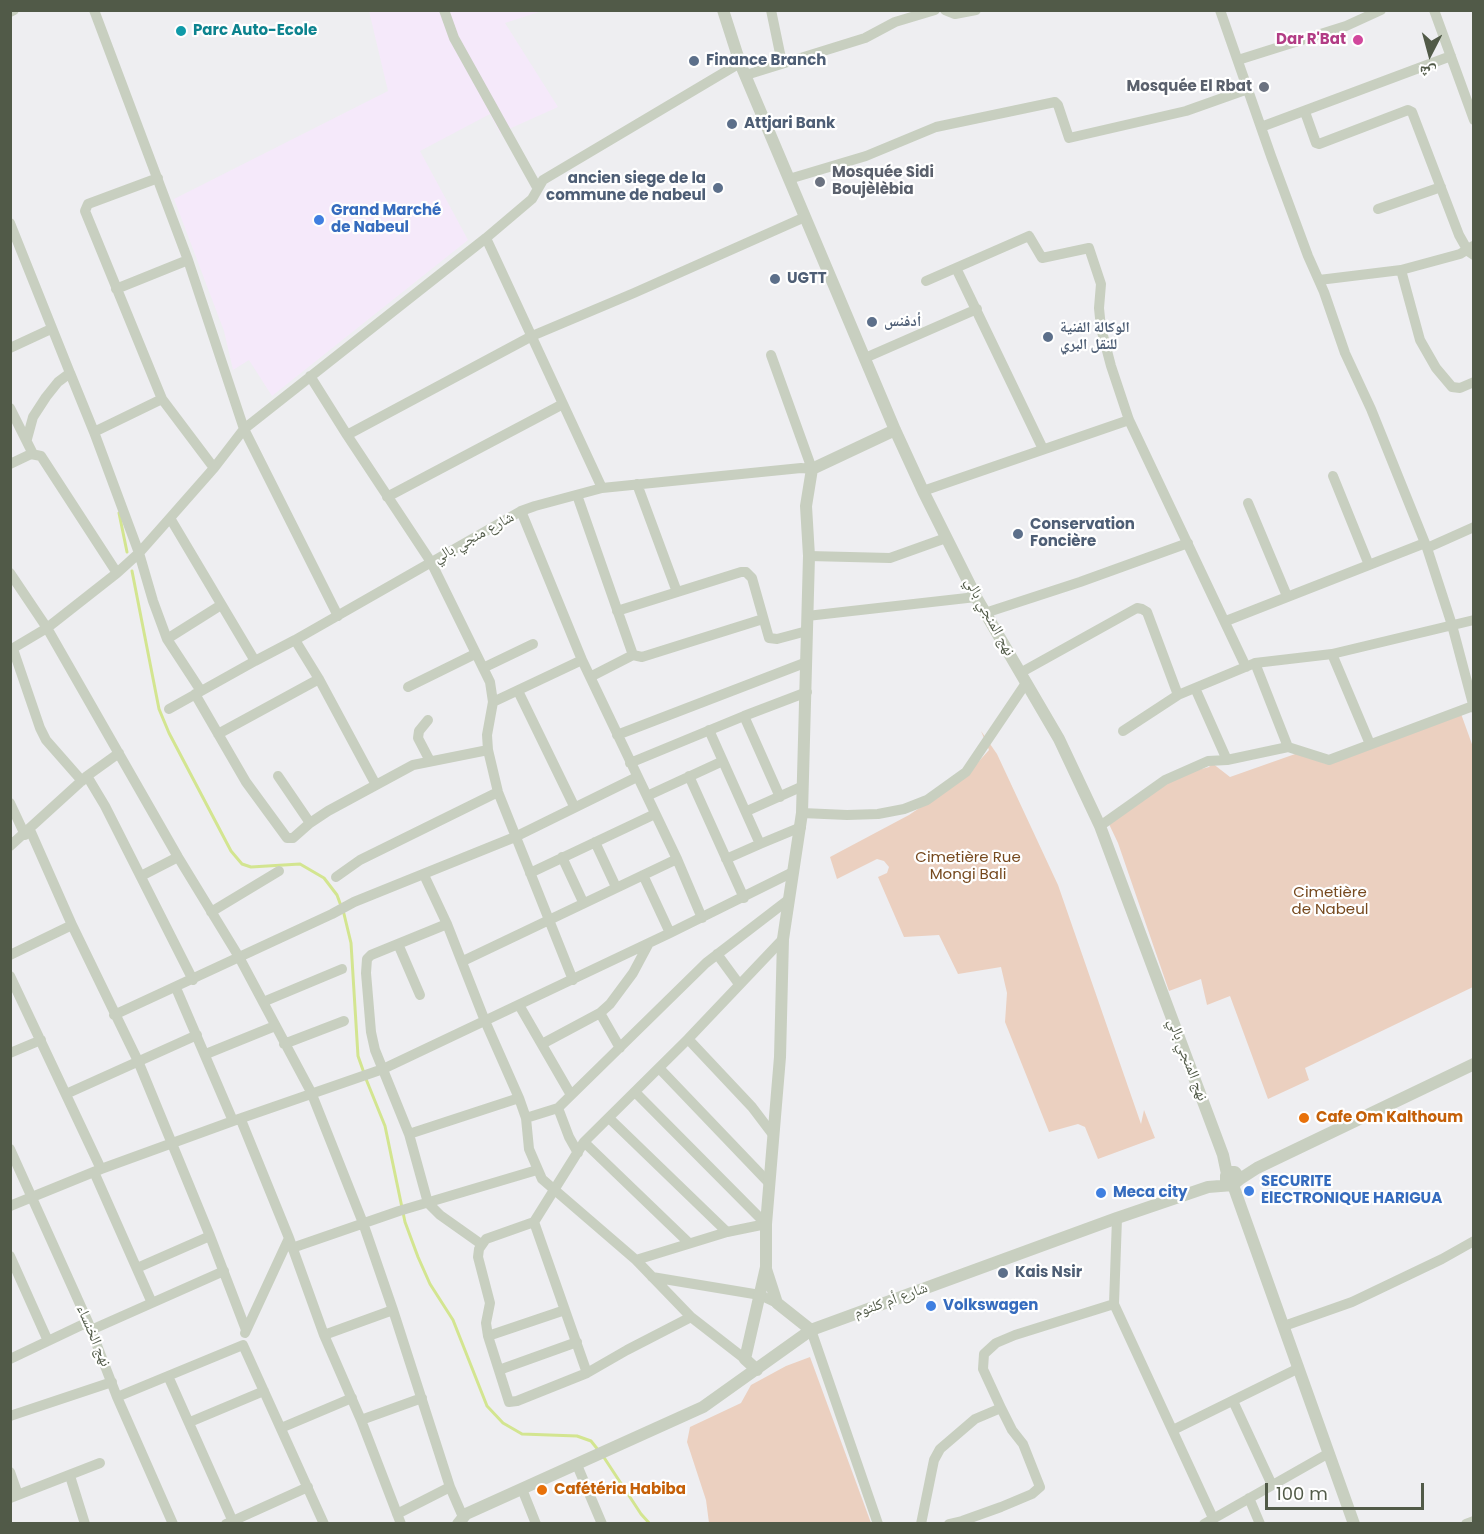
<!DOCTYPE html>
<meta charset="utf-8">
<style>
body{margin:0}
#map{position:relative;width:1484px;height:1534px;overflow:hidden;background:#eeeef1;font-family:Poppins,"Noto Naskh Arabic",sans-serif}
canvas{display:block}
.frame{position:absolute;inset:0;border:12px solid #515a48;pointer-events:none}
.north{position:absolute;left:1400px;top:24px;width:60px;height:60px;-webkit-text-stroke:4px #fff;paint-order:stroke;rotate:186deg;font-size:16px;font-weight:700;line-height:24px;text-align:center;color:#515a48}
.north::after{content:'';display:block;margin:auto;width:21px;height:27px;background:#515a48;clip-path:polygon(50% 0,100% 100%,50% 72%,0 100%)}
.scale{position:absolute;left:1265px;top:1483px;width:159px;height:27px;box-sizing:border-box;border:3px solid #515a48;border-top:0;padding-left:8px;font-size:18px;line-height:21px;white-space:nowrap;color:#515a48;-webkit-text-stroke:4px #fff;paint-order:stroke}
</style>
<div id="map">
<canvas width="1484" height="1534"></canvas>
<div class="frame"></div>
<div class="north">ش</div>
<div class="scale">100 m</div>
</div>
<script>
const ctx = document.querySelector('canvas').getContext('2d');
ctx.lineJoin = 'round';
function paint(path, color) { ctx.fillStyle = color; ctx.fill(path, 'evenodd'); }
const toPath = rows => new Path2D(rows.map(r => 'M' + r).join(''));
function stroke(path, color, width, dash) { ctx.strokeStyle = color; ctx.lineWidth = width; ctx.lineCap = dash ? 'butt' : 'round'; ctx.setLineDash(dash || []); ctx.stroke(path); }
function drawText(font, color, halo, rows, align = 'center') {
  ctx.font = font + ' Poppins,"Noto Naskh Arabic",sans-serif'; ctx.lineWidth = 4.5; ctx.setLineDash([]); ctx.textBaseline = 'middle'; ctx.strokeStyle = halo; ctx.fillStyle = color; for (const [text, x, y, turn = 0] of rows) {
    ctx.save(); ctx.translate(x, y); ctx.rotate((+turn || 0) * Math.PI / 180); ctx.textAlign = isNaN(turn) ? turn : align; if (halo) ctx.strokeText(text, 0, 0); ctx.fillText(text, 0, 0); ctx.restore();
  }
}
paint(toPath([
 [369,11,539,11,539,12,505,23,558,107,500,133,490,114,420,151,468,240,272,396,249,360,233,370,224,331,174,199,388,91]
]), '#f5e9fa');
paint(toPath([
 [1460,711,1473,747,1473,987,1305,1068,1309,1080,1268,1099,1230,996,1207,1005,1201,979,1169,991,1118,843,1108,822,1174,776,1209,767,1212,763,1230,777,1298,753,1326,764],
 [981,731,997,754,1058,885,1141,1124,1144,1110,1155,1138,1098,1159,1085,1127,1078,1124,1049,1132,1005,1022,1007,993,1001,967,958,974,939,935,904,937,878,877,887,873,889,867,884,861,877,859,837,879,830,857,909,815,964,778,989,750],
 [810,1357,871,1523,709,1523,706,1500,687,1442,690,1427,741,1403,751,1385,786,1366]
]), '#ebd0c0');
stroke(toPath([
 [119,513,127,552],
 [132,571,159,709,169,733,231,851,242,864,251,867,300,864,324,878,337,895,344,914,351,943,358,1056,364,1073],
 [366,1079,385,1126,405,1222,418,1257,430,1284,453,1320,487,1406,503,1423,522,1434,577,1436,591,1441,599,1451],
 [603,1456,641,1514,650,1524]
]), '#d3e590', 3);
stroke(toPath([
 [94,10,188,260,244,429,338,616],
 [444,10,454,38,538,189],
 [771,10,782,63],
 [945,10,955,14,976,10],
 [1220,10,1271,156,1308,256,1324,292,1345,353,1371,409,1427,548,1452,625,1474,708],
 [1434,10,1474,120],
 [10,12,14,10],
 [1238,60,1346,26,1381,10],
 [746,75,865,38,895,22,935,10],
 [1305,112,1316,143,1319,144,1408,110,1412,112,1459,235,1468,251,1474,255],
 [1261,127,1451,56],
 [158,178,88,204,85,211,162,399,214,468],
 [789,179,866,156,936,127,1055,102,1058,105,1069,138,1186,111,1248,89],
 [1378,209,1441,187],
 [10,223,70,373,58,382,46,397,33,417,27,439],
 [486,238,602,488],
 [956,268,1043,449],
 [1401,270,1420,340,1436,368,1452,387,1460,388,1474,382],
 [1319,280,1401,270,1460,254,1473,246],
 [926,281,1029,236,1042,258,1089,248,1101,284,1099,308,1101,328,1111,366,1129,420,1246,667],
 [116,289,188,260],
 [10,348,51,329],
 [865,358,977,309],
 [70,373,94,432],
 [310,376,347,435,431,562,490,682,493,702,487,735,488,750,498,792,573,980],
 [162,399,94,432,139,553,153,601,167,639,201,691],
 [10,408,33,454],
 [347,435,532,336,634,293,805,217],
 [10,464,31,454,41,456,117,573],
 [1333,476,1369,565],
 [637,484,677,592],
 [923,491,1129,420],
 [577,495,633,655],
 [387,497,563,404],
 [1248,503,1287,596],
 [521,511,582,660,677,859,702,918],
 [170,518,255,661],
 [1427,548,1474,527],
 [809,556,890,558,946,538],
 [10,573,47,628,178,857,239,957,311,1092,363,1223,393,1310,450,1487,463,1517],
 [617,611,741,572,746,572,752,578,769,638,777,639,807,631],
 [985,613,1080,582,1188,543],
 [807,616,976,597],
 [1226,621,1425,543],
 [167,639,221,605],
 [295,640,319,679,376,785],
 [13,649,40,728,46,740,82,781],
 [10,650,47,628,117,573,139,553,170,518,214,468,244,429,486,238,532,199,543,180,740,63],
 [1332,654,1370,744],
 [1255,663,1288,747],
 [483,668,533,644],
 [1020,673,1137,608,1142,609,1147,612,1178,695],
 [590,677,633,655,642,657,763,619],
 [408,687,475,654],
 [1195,688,1227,760],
 [518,691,574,806],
 [195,694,246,782,287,838,293,838,310,823,328,811,413,765,488,750],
 [493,702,582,660],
 [169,709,255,661,295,640,521,511,535,506,602,488,801,468,812,469,771,355],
 [744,716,780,797],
 [428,720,419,731,418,738,430,761],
 [709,730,760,844,801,827],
 [1123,731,1178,695,1255,663,1332,654,1474,620],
 [218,734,319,679],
 [617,735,807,662],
 [630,763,744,716,807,692],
 [87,776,105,806,193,980],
 [278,776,310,823],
 [689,776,744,898],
 [647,796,723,761],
 [10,803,25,835],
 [747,811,803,786],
 [802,813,847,815,878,814,904,809,927,800,966,772,1026,683],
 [1100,826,1165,780,1208,761,1227,760,1288,747,1329,760,1473,706],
 [30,830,72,925,138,1061,210,1236,246,1330],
 [595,842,616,887],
 [10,846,87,776,119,753],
 [562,857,583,902],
 [726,859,760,844],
 [530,873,655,814],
 [424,875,447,924,485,1021,519,1098,526,1118,529,1149,542,1179,636,1260,691,1317,745,1359],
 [643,875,670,933],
 [141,876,178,857],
 [336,877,360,860,498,792],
 [211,912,279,871],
 [447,924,371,955,367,959,366,973,371,1032,375,1050,409,1134,428,1203,440,1215,481,1244],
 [398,944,420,995],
 [717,954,739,984],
 [10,955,72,925],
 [463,961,677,859],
 [10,976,101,1169],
 [263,1002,342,969],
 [519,1005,571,1095],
 [600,1013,610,1004,633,973,649,943],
 [114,1015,332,914,354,902,515,837,637,777],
 [688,1039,752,1107,774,1136],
 [284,1044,344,1021],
 [542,1044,600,1013,620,1048],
 [10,1053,41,1040],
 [206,1054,275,1026],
 [659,1068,770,1184],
 [635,1092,766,1224],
 [66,1094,197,1035],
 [558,1108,569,1137,578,1153],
 [526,1118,558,1108,706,963,788,900],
 [609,1118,727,1232],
 [241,1120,289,1238,324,1335,361,1420,401,1524],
 [233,1121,383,1069,670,933,793,872],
 [409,1134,519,1098],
 [584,1142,689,1243],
 [10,1149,88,1322,117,1397,173,1524],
 [94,1172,152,1303],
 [10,1206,101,1169,233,1121,176,988],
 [1117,1218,1114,1304,1213,1518],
 [534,1222,486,1239,479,1249,478,1257,490,1303,486,1323,488,1336,509,1402,517,1401,587,1373,627,1350,691,1317],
 [292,1248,399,1211,537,1170],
 [10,1256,48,1341,10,1359],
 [636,1260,727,1232,766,1224],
 [137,1268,210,1236],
 [652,1277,760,1295,777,1303],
 [1284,1326,1352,1302,1442,1259,1474,1241],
 [91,1330,224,1271],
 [811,1330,878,1524],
 [245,1333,289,1238],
 [324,1335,393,1310],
 [488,1336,565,1310],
 [48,1341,88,1322],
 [499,1370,577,1342],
 [587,1373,534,1222,584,1142,688,1039,783,939],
 [168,1376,234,1524],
 [117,1397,243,1345,324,1524],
 [1233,1401,1272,1485],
 [10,1416,112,1382],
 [361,1420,422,1398],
 [190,1422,264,1391],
 [281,1428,352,1398],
 [1173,1430,1299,1368],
 [577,1465,602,1524],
 [10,1472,18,1495],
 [70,1476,85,1524],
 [522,1489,536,1524],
 [10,1498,100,1463],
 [1249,1498,1260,1524],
 [397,1514,450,1487],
 [226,1524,308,1487],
 [921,1524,934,1460,940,1449,975,1419,1001,1408,983,1369,984,1354,996,1343,1015,1335,1114,1304],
 [949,1524,962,1521,1001,1507,1032,1494,1040,1487,1023,1444,1012,1430,1001,1408],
 [1204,1524,1329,1453],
 [1466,1524,1474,1521]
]), '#c8cfc0', 10);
stroke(toPath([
 [723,10,740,63,895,430,923,491,976,597,1059,739,1100,826,1223,1155,1227,1174],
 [1240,1179,1257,1168,1474,1064],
 [1233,1185,1354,1524],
 [766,1269,777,1303,811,1330],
 [757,1370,745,1359,766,1267,766,1224,780,1057,783,939,802,813,809,556,806,506,812,469,895,430],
 [458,1524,466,1514,703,1407,811,1330,1117,1218,1208,1187,1233,1185,1240,1179,1235,1172,1230,1172,1226,1175,1226,1182,1229,1184]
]), '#c8cfc0', 12);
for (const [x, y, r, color] of [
 [181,31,6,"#0f9aa8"],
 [1358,40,6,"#d1479c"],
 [694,61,6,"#5c6f8a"],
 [1264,87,6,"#6b7280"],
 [732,124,6,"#5c6f8a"],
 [820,182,6,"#6b7280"],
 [718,188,6,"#5c6f8a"],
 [319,220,6,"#3f7fe0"],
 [775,279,6,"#5c6f8a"],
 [872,322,6,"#5c6f8a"],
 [1048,337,6,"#5c6f8a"],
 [1018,534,6,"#5c6f8a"],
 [1304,1118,6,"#e8710a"],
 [1249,1191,6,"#3f7fe0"],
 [1101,1193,6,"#3f7fe0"],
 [1003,1273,6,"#5c6f8a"],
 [931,1306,6,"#3f7fe0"],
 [542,1490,6,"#e8710a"]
]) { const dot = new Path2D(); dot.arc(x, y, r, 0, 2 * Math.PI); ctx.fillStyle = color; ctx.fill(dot); stroke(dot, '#fff', 2); }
drawText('bold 15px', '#0d838f', '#fff', [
 ["Parc Auto-Ecole",193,31]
], 'left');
drawText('bold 15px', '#b23c85', '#fff', [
 ["Dar R'Bat",1346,40]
], 'right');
drawText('bold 15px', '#4e5e75', '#fff', [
 ["Finance Branch",706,61],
 ["Attjari Bank",744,124],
 ["ancien siege de la",706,179,"right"],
 ["commune de nabeul",706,196,"right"],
 ["UGTT",787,279],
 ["أدفنس",884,322],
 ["الوكالة الفنية",1060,328],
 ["للنقل البري",1060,345],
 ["Conservation",1030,525],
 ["Foncière",1030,542],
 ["Kais Nsir",1015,1273]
], 'left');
drawText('bold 15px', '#5b616d', '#fff', [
 ["Mosquée El Rbat",1252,87],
 ["Mosquée Sidi",832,173,"left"],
 ["Boujèlèbia",832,190,"left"]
], 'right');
drawText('bold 15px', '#366cbe', '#fff', [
 ["Grand Marché",331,211],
 ["de Nabeul",331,228],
 ["SECURITE",1261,1182],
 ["ElECTRONIQUE HARIGUA",1261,1199],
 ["Meca city",1113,1193],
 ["Volkswagen",943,1306]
], 'left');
drawText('15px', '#515a48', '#fff', [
 ["شارع منجي بالي",474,538,-29],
 ["نهج المنجي بالي",989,617,61],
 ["نهج المنجي بالي",1187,1060,69],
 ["شارع أم كلثوم",891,1301,-20],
 ["نهج الخنساء",93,1336,67]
]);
drawText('15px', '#76491e', '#fff', [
 ["Cimetière Rue",968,858],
 ["Mongi Bali",968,875],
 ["Cimetière",1330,893],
 ["de Nabeul",1330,910]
]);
drawText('bold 15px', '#c56008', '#fff', [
 ["Cafe Om Kalthoum",1316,1118],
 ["Cafétéria Habiba",554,1490]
], 'left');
</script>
